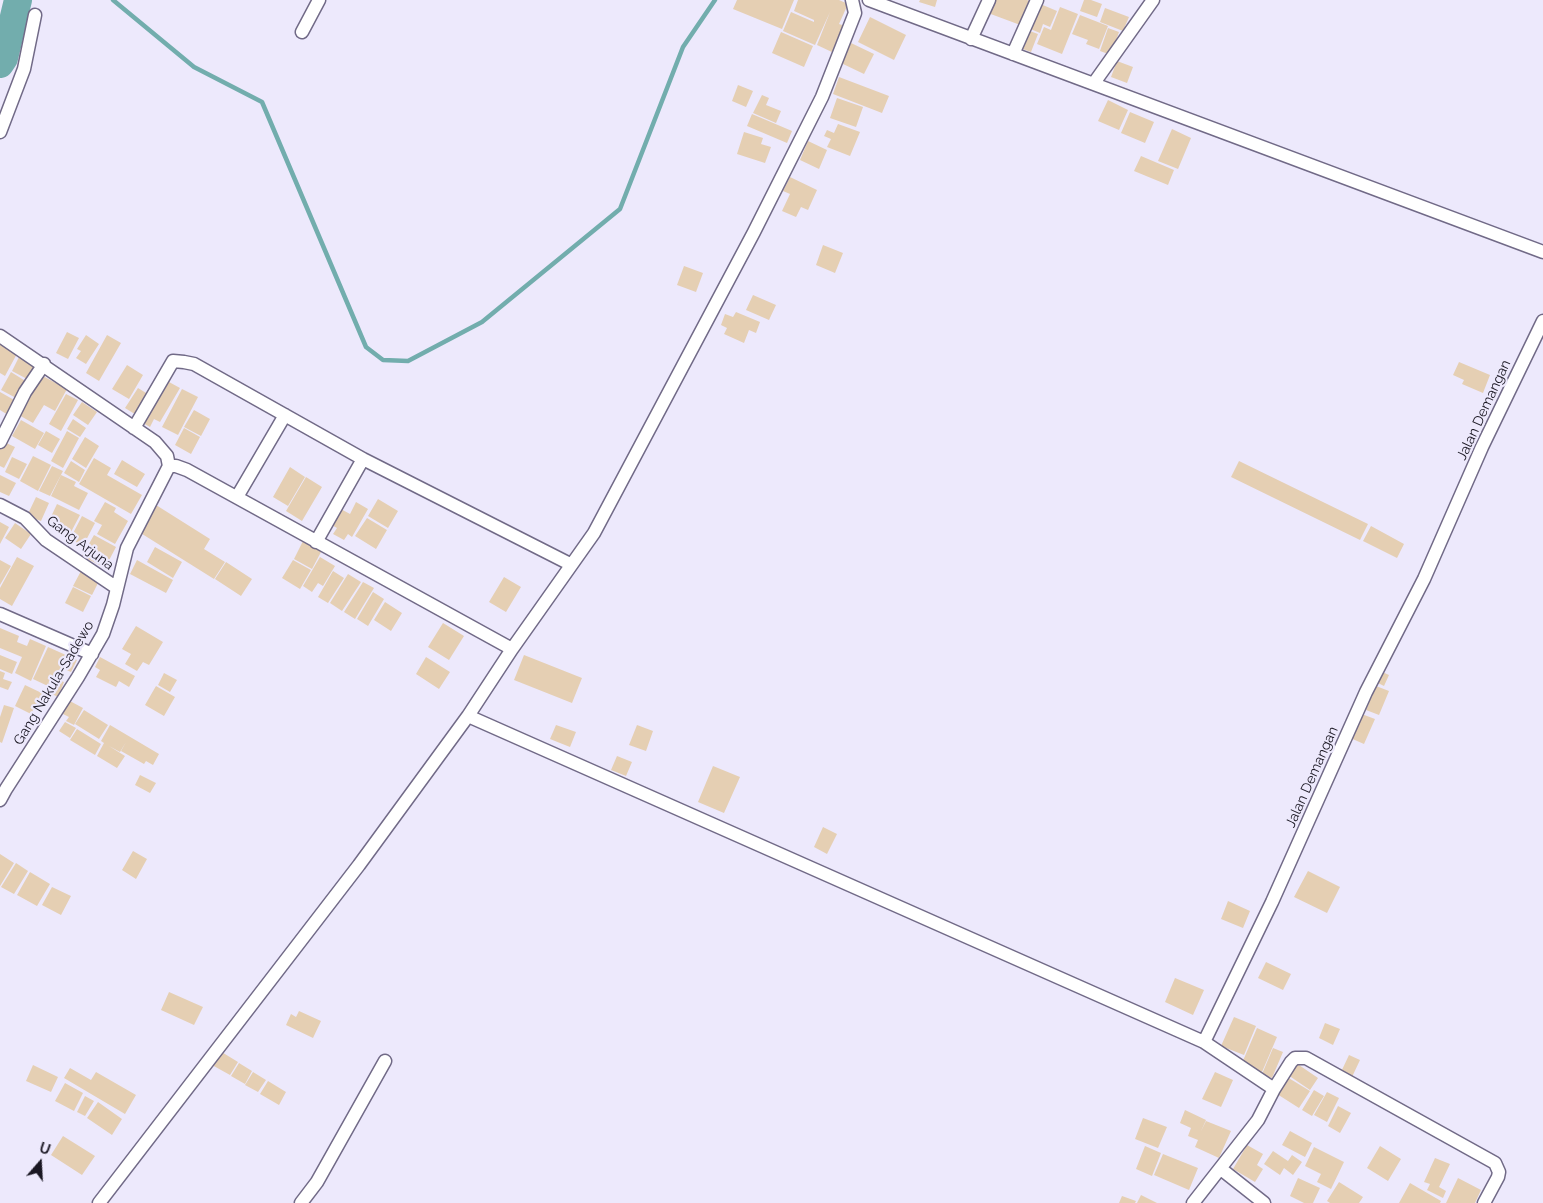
<!DOCTYPE html>
<style>
body{margin:0}
#map{position:relative;width:1543px;height:1203px;overflow:hidden;background:#ede9fc;font-family:Raleway,sans-serif}
canvas{display:block}
.north{position:absolute;left:15px;top:1138px;width:50px;height:50px;-webkit-text-stroke:4px #ede9fc;paint-order:stroke;rotate:19deg;font-size:14px;font-weight:700;line-height:20px;text-align:center;color:#1a1722}
.north::after{content:'';display:block;margin:auto;width:18px;height:22px;background:#1a1722;clip-path:polygon(50% 0,100% 100%,50% 72%,0 100%)}
</style>
<div id="map">
<canvas width="1543" height="1203"></canvas>
<div class="north">U</div>
</div>
<script>
const ctx = document.querySelector('canvas').getContext('2d');
ctx.lineJoin = 'round';
const toPath = rows => new Path2D(rows.map(r => 'M' + r).join(''));
function stroke(path, color, width, dash) { ctx.strokeStyle = color; ctx.lineWidth = width; ctx.lineCap = dash ? 'butt' : 'round'; ctx.setLineDash(dash || []); ctx.stroke(path); }
function paint(path, color) { ctx.fillStyle = color; ctx.fill(path, 'evenodd'); }
function drawText(font, color, halo, rows, align = 'center') {
  ctx.font = font + ' Raleway,sans-serif'; ctx.lineWidth = 4.5; ctx.setLineDash([]); ctx.textBaseline = 'middle'; ctx.strokeStyle = halo; ctx.fillStyle = color; for (const [text, x, y, turn = 0] of rows) {
    ctx.save(); ctx.translate(x, y); ctx.rotate((+turn || 0) * Math.PI / 180); ctx.textAlign = isNaN(turn) ? turn : align; if (halo) ctx.strokeText(text, 0, 0); ctx.fillText(text, 0, 0); ctx.restore();
  }
}
stroke(toPath([
 [113,0,194,67,262,102,366,347,383,360,408,361,482,322,620,209,683,47,715,0]
]), '#72adad', 4.5);
stroke(toPath([
 [0,64,4,58,18,0]
]), '#72adad', 28);
paint(toPath([
 [737,0,794,0,782,29,733,9],
 [798,0,839,0,848,4,839,24,845,26,834,53,817,45,830,12,815,45,783,31,791,12,814,22,814,20,794,11],
 [920,0,937,0,935,7,919,2],
 [993,0,1027,0,1032,2,1023,26,988,13],
 [1084,0,1091,0,1102,4,1097,17,1080,11],
 [1038,3,1057,11,1050,27,1043,24,1040,33,1028,28],
 [1060,7,1078,14,1062,54,1037,44,1044,27,1051,30],
 [1105,8,1129,17,1123,31,1100,22],
 [1080,15,1108,26,1099,49,1086,44,1088,40,1072,34],
 [870,17,906,35,894,60,858,42],
 [1108,28,1119,32,1111,55,1100,51],
 [1027,30,1038,34,1031,52,1020,48],
 [781,32,813,46,804,67,772,53],
 [851,43,874,54,864,74,841,63],
 [1117,61,1133,67,1127,83,1111,77],
 [839,77,889,96,882,113,833,94],
 [738,85,753,91,746,107,732,101],
 [762,95,769,98,766,105,781,111,776,123,753,113],
 [837,98,863,107,856,127,830,118],
 [1108,100,1128,110,1119,130,1098,121],
 [1130,112,1154,122,1145,143,1121,133],
 [752,114,792,131,787,143,747,126],
 [838,124,860,132,850,156,827,147,831,139,824,136,827,130,834,133],
 [1172,129,1191,138,1178,169,1158,161],
 [744,132,763,138,761,144,771,147,765,163,737,154],
 [808,141,827,150,819,169,800,160],
 [1141,156,1174,170,1168,185,1134,171],
 [790,177,817,190,808,210,801,207,796,217,782,211,790,194,783,191],
 [823,245,843,253,835,273,816,265],
 [684,266,703,273,696,292,677,285],
 [753,295,776,305,769,320,746,310],
 [736,312,760,322,756,333,749,330,744,343,724,334,727,328,721,325,725,314,733,317],
 [67,332,79,338,68,359,56,353],
 [86,335,99,344,86,364,76,358,81,351,77,349],
 [107,335,121,343,99,381,86,373],
 [0,339,19,350,5,376,0,373],
 [20,355,37,364,29,380,12,371],
 [1459,362,1490,375,1483,393,1462,384,1464,380,1453,375],
 [127,365,143,375,129,399,112,389],
 [11,372,27,382,18,399,1,390],
 [39,374,67,389,55,411,44,405,33,423,17,414],
 [169,382,180,388,160,422,154,419,150,427,141,422,156,394,160,397],
 [138,388,151,396,138,416,125,408],
 [182,389,198,397,178,435,162,427],
 [0,392,16,401,8,415,0,410],
 [66,394,78,400,61,431,49,424],
 [82,402,97,412,88,425,73,415],
 [194,410,210,419,201,436,184,427],
 [73,419,86,428,80,437,67,429],
 [21,420,44,433,35,449,12,436],
 [184,428,200,437,191,454,175,445],
 [46,431,60,439,52,453,38,445],
 [67,431,79,438,63,468,51,461],
 [85,437,99,446,86,468,72,459],
 [4,442,15,447,4,468,0,466,0,450],
 [33,456,51,465,38,491,20,481],
 [12,457,27,464,19,479,5,472],
 [94,458,111,468,107,475,142,495,131,514,79,484],
 [122,460,145,474,137,487,114,474],
 [71,461,85,470,79,482,64,473],
 [1239,461,1368,524,1360,540,1231,477],
 [52,466,63,471,50,496,39,491],
 [290,467,305,477,288,506,273,497],
 [0,475,16,483,9,496,0,492],
 [61,475,76,482,74,486,88,493,79,510,51,496],
 [306,477,322,487,302,521,286,511],
 [36,497,49,503,41,521,27,516],
 [378,499,398,511,388,528,368,516],
 [105,502,116,508,114,512,128,521,115,544,97,534,102,525,94,521],
 [356,502,368,509,352,537,348,534,344,540,333,534,337,528,330,524,339,508,350,514],
 [57,504,80,515,71,532,49,521],
 [156,505,210,539,204,549,225,562,214,579,139,532],
 [82,516,95,523,83,546,70,539],
 [367,518,387,530,376,549,355,536],
 [0,522,9,527,0,544],
 [15,523,31,534,21,549,5,538],
 [1371,526,1404,544,1397,558,1363,541],
 [94,535,116,547,105,568,82,556],
 [303,541,321,552,312,569,294,559],
 [155,547,182,562,173,578,147,562],
 [17,557,34,566,12,606,0,599,0,588],
 [320,557,335,566,323,586,318,583,312,592,303,586],
 [0,560,11,566,0,585],
 [137,560,173,580,166,593,130,574],
 [293,560,311,570,300,589,282,578],
 [226,562,252,579,241,596,215,579],
 [81,571,99,581,92,595,73,586],
 [333,571,344,578,328,603,318,597],
 [348,574,361,582,342,611,330,603],
 [504,577,521,587,506,612,489,602],
 [363,582,374,588,355,619,344,612],
 [73,587,91,596,83,612,65,603],
 [373,592,384,599,368,626,357,619],
 [385,602,402,613,391,631,374,620],
 [443,623,464,636,449,660,428,647],
 [136,626,163,642,149,665,143,662,137,671,125,664,131,654,122,649],
 [0,628,19,636,17,642,27,646,30,639,46,646,31,681,15,673,22,657,0,648],
 [48,647,77,660,71,672,62,668,57,679,64,682,58,697,48,692,50,687,33,679],
 [0,655,17,662,12,674,0,669],
 [524,655,582,678,572,703,514,680],
 [100,657,135,676,129,687,119,681,116,687,96,677,100,670,95,667],
 [426,657,450,672,439,689,416,674],
 [1378,670,1389,675,1384,686,1374,681],
 [0,671,5,673,3,679,12,682,8,690,0,687],
 [164,673,177,680,170,692,158,685],
 [25,685,50,697,45,708,36,704,31,714,15,706],
 [156,686,175,697,164,716,145,705],
 [1376,686,1389,691,1379,715,1366,710],
 [68,700,83,708,74,725,66,721,69,717,61,713],
 [4,705,14,708,2,743,0,742,0,717],
 [84,710,108,725,99,739,75,724],
 [1359,713,1375,719,1364,744,1348,737],
 [65,722,76,728,70,738,59,731],
 [110,725,159,754,153,765,146,761,144,764,121,751,126,742,120,752,109,746,125,756,117,768,97,756,104,743,101,741],
 [556,725,576,732,570,747,550,739],
 [637,725,653,731,646,751,629,745],
 [77,729,101,744,95,755,70,740],
 [617,756,632,762,626,776,611,770],
 [713,766,740,777,724,813,698,802],
 [140,775,156,783,150,793,135,785],
 [823,827,837,834,827,854,814,847],
 [133,851,147,859,136,879,122,870],
 [0,854,14,863,0,886],
 [16,863,28,871,14,894,1,887],
 [1308,871,1340,887,1327,913,1294,897],
 [30,872,50,884,37,906,17,895],
 [52,887,71,896,61,915,42,905],
 [1228,901,1250,911,1243,928,1221,919],
 [1266,962,1291,974,1283,990,1258,978],
 [1175,978,1204,990,1193,1015,1165,1002],
 [169,992,203,1007,194,1025,161,1010],
 [299,1011,321,1021,313,1038,286,1025,291,1014,296,1017],
 [1234,1017,1256,1026,1244,1055,1221,1046],
 [1325,1023,1340,1029,1333,1045,1319,1038],
 [1257,1028,1277,1037,1262,1072,1242,1063],
 [1273,1048,1283,1052,1272,1078,1262,1074],
 [220,1051,238,1062,230,1075,212,1065],
 [1349,1055,1360,1060,1352,1077,1341,1072],
 [239,1063,252,1071,245,1084,231,1076],
 [1296,1063,1318,1078,1310,1090,1288,1075],
 [33,1065,58,1077,51,1092,26,1081],
 [70,1068,91,1080,96,1072,136,1095,125,1114,64,1078],
 [253,1072,266,1080,258,1092,245,1085],
 [1215,1072,1233,1080,1221,1107,1202,1099],
 [1287,1077,1310,1091,1299,1108,1277,1094],
 [268,1081,286,1092,279,1105,260,1094],
 [65,1083,83,1093,74,1111,55,1101],
 [1314,1090,1324,1096,1312,1116,1302,1110],
 [1327,1092,1339,1098,1327,1122,1314,1115],
 [85,1096,94,1101,85,1116,77,1112],
 [98,1102,122,1119,112,1135,87,1118],
 [1338,1106,1351,1113,1340,1133,1328,1126],
 [1185,1110,1206,1120,1201,1131,1206,1121,1231,1131,1219,1158,1195,1147,1198,1140,1188,1136,1191,1128,1180,1123],
 [1143,1118,1167,1127,1158,1148,1135,1139],
 [1290,1131,1312,1143,1305,1157,1282,1145],
 [63,1136,95,1156,82,1175,51,1155],
 [1247,1145,1263,1154,1257,1165,1263,1169,1255,1182,1233,1169],
 [1145,1146,1161,1153,1152,1176,1136,1169],
 [1380,1146,1401,1159,1388,1181,1367,1168],
 [1314,1147,1344,1162,1331,1189,1317,1182,1321,1174,1305,1166],
 [1273,1151,1288,1161,1292,1155,1302,1162,1293,1175,1284,1168,1280,1175,1264,1164],
 [1163,1154,1198,1168,1189,1190,1154,1175],
 [1435,1158,1450,1164,1439,1187,1446,1191,1443,1198,1427,1190,1430,1184,1424,1182],
 [1298,1178,1320,1188,1313,1203,1304,1203,1290,1196],
 [1458,1178,1481,1190,1475,1203,1446,1203],
 [1339,1182,1363,1197,1359,1203,1330,1203,1327,1201],
 [1410,1183,1441,1201,1440,1203,1399,1203],
 [1141,1195,1157,1203,1137,1203],
 [1122,1196,1136,1201,1135,1203,1119,1203]
]), '#e5cfb3');
const street = toPath([
 [869,0,1543,252],
 [302,32,319,0],
 [971,39,989,0],
 [1013,54,1037,0],
 [1094,83,1153,0],
 [0,132,24,69,35,15],
 [0,336,155,442,167,456,169,466,176,466,187,470,512,649],
 [134,428,173,361,184,362,194,364,363,459],
 [0,442,25,392,44,364],
 [237,497,285,415],
 [0,505,25,518,46,540,117,588],
 [316,542,363,459,570,564],
 [0,614,92,654],
 [468,716,1204,1042],
 [0,800,6,789,78,677,103,634,113,605,127,548,169,466],
 [1274,1089,1291,1062,1295,1058,1306,1058,1495,1163,1499,1172,1498,1177,1484,1203],
 [1221,1169,1264,1203],
 [99,1203,359,865,468,716,512,649,594,533,754,232,822,97,855,13,852,0],
 [301,1203,317,1182,385,1061],
 [1193,1203,1258,1120,1274,1089,1204,1042,1272,902,1366,692,1424,579,1482,447,1543,321]
]);
stroke(street, '#716a87', 15);
stroke(street, '#fff', 12);
drawText('14px', '#1a1722', '#ede9fc', [
 ["Jalan Demangan",1484,410,-65],
 ["Gang Arjuna",80,543,37],
 ["Gang Nakula-Sadewo",54,683,-59],
 ["Jalan Demangan",1312,777,-66]
]);
</script>
